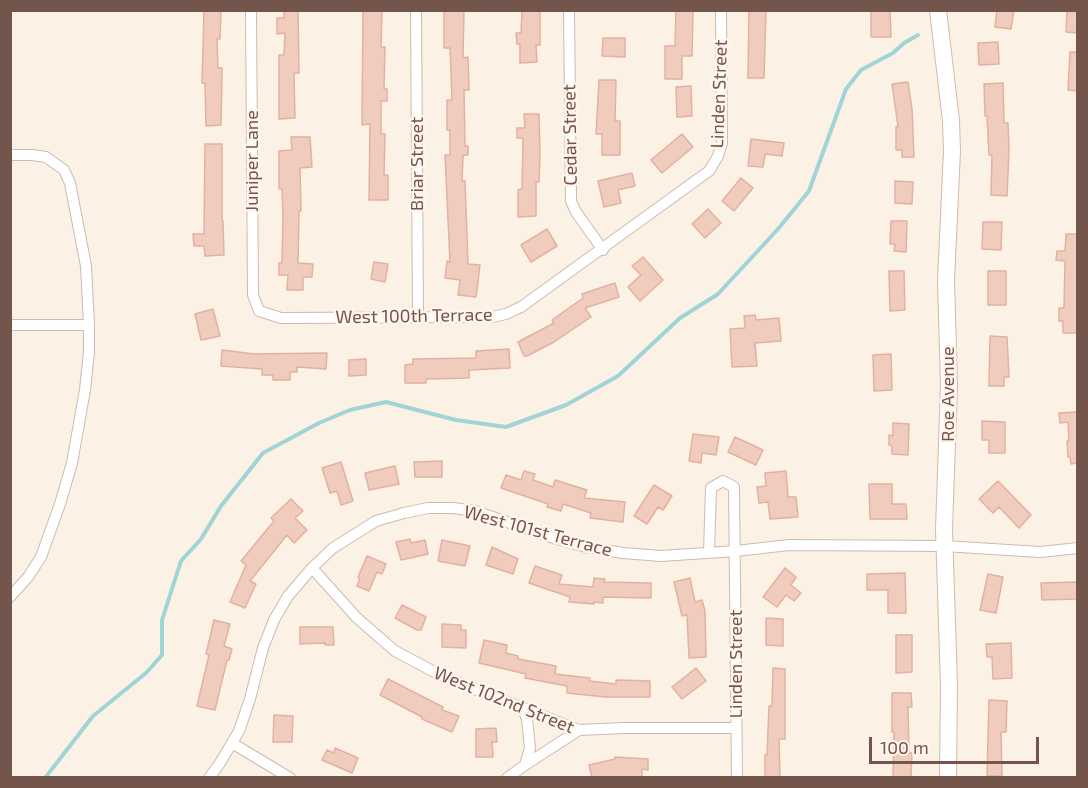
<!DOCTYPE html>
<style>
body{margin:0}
#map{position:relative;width:1088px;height:788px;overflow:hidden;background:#fcf1e5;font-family:"Exo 2",sans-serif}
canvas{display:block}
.frame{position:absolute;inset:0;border:12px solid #74554b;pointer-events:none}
.scale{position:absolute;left:869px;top:737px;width:170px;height:27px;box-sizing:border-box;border:3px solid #74554b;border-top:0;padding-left:8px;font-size:18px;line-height:21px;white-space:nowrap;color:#74554b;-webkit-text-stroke:4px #fff5ec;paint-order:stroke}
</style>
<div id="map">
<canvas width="1088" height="788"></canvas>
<div class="frame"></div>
<div class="scale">100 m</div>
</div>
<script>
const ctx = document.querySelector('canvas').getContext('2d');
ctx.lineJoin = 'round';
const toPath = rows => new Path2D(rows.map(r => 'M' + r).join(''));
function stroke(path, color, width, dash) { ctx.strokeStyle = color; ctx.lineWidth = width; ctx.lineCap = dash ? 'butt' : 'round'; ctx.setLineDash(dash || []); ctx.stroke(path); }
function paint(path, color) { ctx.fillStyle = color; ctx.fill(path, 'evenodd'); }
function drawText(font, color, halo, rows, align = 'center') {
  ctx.font = font + ' "Exo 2",sans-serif'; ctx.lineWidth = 5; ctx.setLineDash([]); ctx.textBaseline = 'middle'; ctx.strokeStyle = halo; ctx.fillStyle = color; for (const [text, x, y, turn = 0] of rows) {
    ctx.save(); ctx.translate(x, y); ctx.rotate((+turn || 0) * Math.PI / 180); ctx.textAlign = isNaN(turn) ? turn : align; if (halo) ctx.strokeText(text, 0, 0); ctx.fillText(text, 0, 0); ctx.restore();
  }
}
stroke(toPath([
 [45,778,93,716,146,673,162,655,162,620,181,561,201,539,221,506,263,453,319,423,350,410,386,402,456,420,506,427,566,405,618,376,680,318,718,294,778,229,809,191,846,89,861,70,893,53,904,43,918,35]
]), '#a1d4d6', 4);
const building = toPath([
 [204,10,221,10,220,39,217,39,218,68,222,68,221,125,206,126,205,83,202,83,204,10],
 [284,10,298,10,299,73,294,73,295,118,279,119,279,55,284,55,285,33,277,34,277,18,284,18,284,10],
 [363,10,382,10,381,47,385,47,384,89,387,89,387,101,381,101,381,134,385,134,384,175,388,175,388,200,369,200,370,124,362,125,363,10],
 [444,10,464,10,463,58,468,57,469,90,464,90,465,146,468,146,468,155,463,155,462,181,465,181,468,264,480,265,476,297,458,295,460,280,445,278,447,261,450,262,445,155,450,155,450,130,447,130,447,100,452,100,450,48,444,48,444,10],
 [522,10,540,10,540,45,536,45,537,62,520,63,520,44,517,44,516,33,521,33,522,10],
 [676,10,693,10,692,56,682,56,682,79,665,79,665,46,675,46,676,10],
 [749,10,766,10,764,78,748,78,749,10],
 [871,10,890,10,891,37,871,37,871,10],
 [997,10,1014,10,1011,29,995,27,997,10],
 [1067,10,1077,10,1077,33,1066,32,1067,10],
 [603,38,625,38,625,57,602,56,603,38],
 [998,42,999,64,979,65,978,43,998,42],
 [1070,52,1077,52,1077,91,1068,90,1070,52],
 [599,80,616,80,615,121,620,121,620,155,602,155,602,134,596,134,599,80],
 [908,82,912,109,914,157,902,157,902,150,896,150,896,127,898,126,892,84,908,82],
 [1003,83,1004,123,1008,123,1009,151,1007,196,991,195,992,155,989,155,987,116,985,116,984,84,1003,83],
 [691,86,692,116,677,117,676,87,691,86],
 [524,114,539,114,540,154,539,182,536,182,536,216,518,217,518,190,522,189,523,138,517,138,517,128,525,128,524,114],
 [682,134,693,147,662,173,651,160,682,134],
 [291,137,310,137,312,167,300,168,301,211,299,211,298,263,313,264,312,277,303,277,303,290,287,290,288,275,279,275,279,263,282,263,283,216,282,189,279,189,279,151,292,150,291,137],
 [751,139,784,143,782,156,765,154,763,167,748,166,751,139],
 [205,144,222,144,222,221,223,221,224,255,205,256,204,246,194,246,193,234,204,234,205,144],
 [632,173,635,186,618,190,621,203,604,207,598,181,632,173],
 [741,178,753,188,734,211,722,201,741,178],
 [895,181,913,182,912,204,895,203,895,181],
 [708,209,721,223,705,238,692,224,708,209],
 [891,221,907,221,906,252,894,251,895,244,890,244,891,221],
 [983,222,1002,222,1001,250,982,249,983,222],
 [547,229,557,246,531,262,521,245,547,229],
 [1066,234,1077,234,1077,333,1063,333,1063,321,1059,321,1059,308,1064,308,1065,261,1056,260,1057,251,1065,251,1066,234],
 [643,257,663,280,640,301,628,287,641,275,632,266,643,257],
 [374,262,388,264,385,282,371,279,374,262],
 [889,271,904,271,905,310,890,311,889,271],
 [988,271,1006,271,1006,305,988,305,988,271],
 [615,283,619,297,585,308,591,317,554,342,527,356,524,356,518,342,554,323,552,320,583,298,582,294,615,283],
 [213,309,220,336,201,340,195,314,213,309],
 [755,315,756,320,779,318,781,341,755,343,757,366,732,367,730,329,745,328,744,316,755,315],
 [990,336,1007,337,1009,377,1004,377,1004,386,989,386,990,336],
 [509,349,510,368,469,370,469,378,426,379,426,383,405,383,405,365,413,364,413,359,476,358,476,351,509,349],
 [222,350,254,354,327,353,326,369,297,367,297,372,290,372,290,380,273,380,273,375,262,375,262,369,221,366,222,350],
 [891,354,892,390,874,391,873,355,891,354],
 [366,359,366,375,349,376,349,360,366,359],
 [1077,412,1077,463,1071,464,1070,457,1068,457,1067,441,1069,441,1068,422,1060,423,1059,413,1077,412],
 [982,421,1005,422,1005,453,989,453,989,440,982,440,982,421],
 [893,423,909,424,908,455,892,454,892,446,889,445,889,435,893,436,893,423],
 [693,434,719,437,716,455,702,453,701,463,689,461,693,434],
 [735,437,763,450,756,465,728,452,735,437],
 [442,461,442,477,415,477,414,462,442,461],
 [341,462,353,501,341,505,337,491,330,493,322,468,341,462],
 [395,466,399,484,369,490,365,473,395,466],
 [524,471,535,474,533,480,553,487,555,480,587,490,584,498,625,502,623,522,590,518,591,513,563,504,561,511,547,507,548,504,501,488,506,475,521,480,524,471],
 [786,471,788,497,796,497,798,517,770,519,768,502,759,503,757,487,766,486,765,473,786,471],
 [998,481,1031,515,1019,528,999,507,993,513,979,499,998,481],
 [869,484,892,484,892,504,906,504,907,519,870,519,869,484],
 [654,485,672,496,663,510,658,507,647,524,634,516,654,485],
 [291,499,303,511,295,518,307,530,294,543,287,535,250,581,256,584,245,608,230,602,246,565,241,561,274,521,271,518,291,499],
 [410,539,411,543,425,540,428,554,401,560,396,542,410,539],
 [442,540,470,546,465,566,438,561,442,540],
 [492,547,518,559,513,574,486,565,492,547],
 [367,556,386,564,382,574,377,572,369,591,357,586,360,578,358,577,367,556],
 [535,566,562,575,559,584,593,587,594,578,605,579,604,582,651,583,651,598,603,597,603,603,594,602,594,604,569,602,570,597,529,583,535,566],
 [785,568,796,577,791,585,801,593,794,601,786,595,777,607,763,597,785,568],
 [905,573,906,613,888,613,888,590,867,590,867,574,905,573],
 [988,574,1003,577,996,613,980,610,988,574],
 [690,578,695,602,702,600,705,611,706,657,689,658,687,615,682,616,674,582,690,578],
 [1077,582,1077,599,1042,600,1041,583,1077,582],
 [402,605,426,617,421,630,417,630,395,618,402,605],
 [766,618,783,619,783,646,766,645,766,618],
 [214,620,230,624,224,646,232,649,229,660,227,660,215,710,197,706,209,655,206,654,214,620],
 [442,624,461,625,461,630,466,630,466,648,442,647,442,624],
 [300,627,333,627,334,645,325,645,325,643,300,644,300,627],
 [896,635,912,635,912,672,896,673,896,635],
 [484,640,507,645,506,653,518,656,518,659,556,666,555,674,590,678,589,681,616,684,616,680,650,681,650,697,605,697,567,693,567,686,525,678,526,674,479,663,484,640],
 [1011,643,1012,678,993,679,992,657,987,657,986,644,1011,643],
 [696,668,706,681,682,699,672,687,696,668],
 [773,668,785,669,785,739,779,739,780,777,765,777,765,755,767,755,769,706,772,706,773,668],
 [388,679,443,707,442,710,459,716,452,732,422,719,422,717,380,695,388,679],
 [892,693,911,693,912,707,908,707,909,753,912,753,911,777,893,777,894,732,892,732,892,693],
 [989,700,1007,701,1006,732,1001,732,1002,776,987,776,989,700],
 [274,715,293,716,292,742,273,742,274,715],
 [496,728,497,742,492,742,493,757,476,757,476,729,496,728],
 [335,748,358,758,352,773,322,760,327,750,334,753,335,748],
 [615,757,648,759,648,770,642,769,642,777,592,777,589,765,615,759,615,757]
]);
paint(building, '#f0ccbe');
stroke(building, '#e3b19e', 1.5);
const street = toPath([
 [251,10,253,295,259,311,281,318,492,317,506,314,521,307,709,171,718,156,722,143,721,10],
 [416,10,418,317],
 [569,10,571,201,576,212,603,250],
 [10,155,32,155,46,157,64,170,70,183,86,266,89,325,89,352,85,390,72,463,60,504,41,557,28,577,10,597],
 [10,325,89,325],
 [709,553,711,488,723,481,734,487,737,778],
 [312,568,357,618,395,651,444,677,579,730,624,728,736,728],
 [232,743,290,778],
 [525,765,579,730],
 [209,778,220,763,239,731,250,699,263,648,274,620,288,596,312,568,333,548,376,521,404,513,428,508,453,508,475,511,557,539,586,547,623,553,661,556,736,551,789,545,944,546,1040,552,1078,548],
 [507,778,525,765,530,748,527,719,523,709]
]);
const secondary = toPath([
 [938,10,951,121,952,151,946,280,949,386,944,529,949,686,948,778]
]);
stroke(street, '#cfb9af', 12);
stroke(secondary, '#d2b9ac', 18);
stroke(street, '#fff', 10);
stroke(secondary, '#fff', 16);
drawText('18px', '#74554b', '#fff5ec', [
 ["Linden Street",719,94,-88],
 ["Cedar Street",570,135,-91],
 ["Juniper Lane",252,161,-90],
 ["Briar Street",417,164,-90],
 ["West 100th Terrace",414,316,-1],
 ["Roe Avenue",948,394,-90],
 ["West 101st Terrace",538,531,15],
 ["Linden Street",736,664,-90],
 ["West 102nd Street",504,700,22]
]);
</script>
